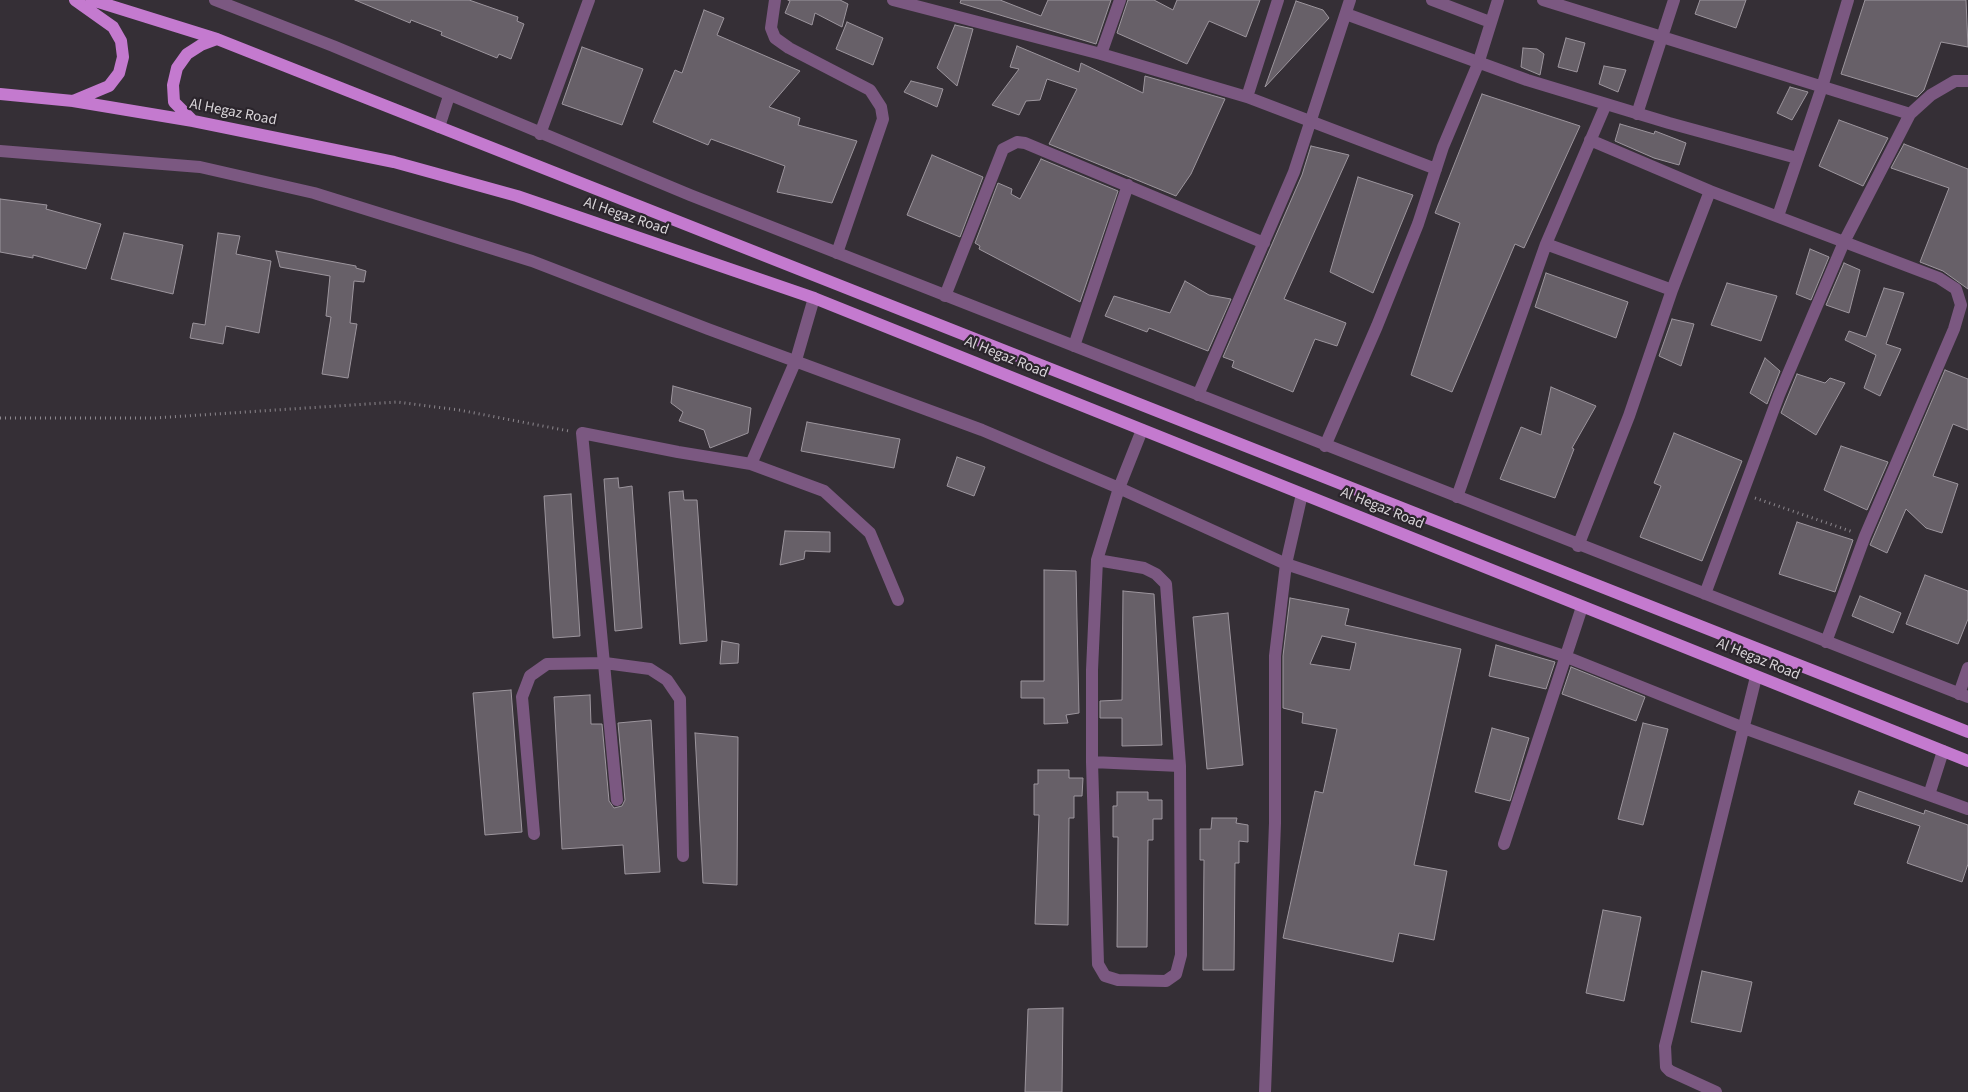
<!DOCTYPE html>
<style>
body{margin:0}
canvas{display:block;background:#352f36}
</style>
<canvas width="1968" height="1092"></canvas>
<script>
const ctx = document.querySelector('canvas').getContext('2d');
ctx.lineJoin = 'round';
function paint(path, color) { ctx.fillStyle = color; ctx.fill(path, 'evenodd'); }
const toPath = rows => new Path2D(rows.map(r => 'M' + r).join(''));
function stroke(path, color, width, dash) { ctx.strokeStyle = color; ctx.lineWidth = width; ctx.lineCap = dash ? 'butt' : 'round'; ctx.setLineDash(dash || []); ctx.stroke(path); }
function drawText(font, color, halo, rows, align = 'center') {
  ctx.font = font + ' "Source Sans 3",sans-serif'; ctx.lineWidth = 4.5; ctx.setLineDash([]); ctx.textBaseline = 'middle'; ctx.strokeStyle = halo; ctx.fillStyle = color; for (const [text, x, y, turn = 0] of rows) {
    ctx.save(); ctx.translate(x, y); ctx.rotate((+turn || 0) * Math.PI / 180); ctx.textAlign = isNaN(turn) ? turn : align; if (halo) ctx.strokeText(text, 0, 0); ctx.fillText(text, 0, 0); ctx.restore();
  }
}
const building = toPath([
 [355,0,469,0,518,17,517,21,524,24,511,59,499,54,497,58,441,35,442,32,411,20,410,23,355,0],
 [788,0,840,0,848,4,842,27,815,13,812,25,785,13,790,1,788,0],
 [961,0,1000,0,1041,16,1048,0,1111,0,1096,44,960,3,961,0],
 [1128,0,1154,0,1173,10,1177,0,1260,0,1246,37,1209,21,1187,64,1117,33,1128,0],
 [1700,0,1746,0,1736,28,1695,14,1700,0],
 [1865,0,1966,0,1968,47,1941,42,1924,90,1917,97,1841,74,1865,0],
 [1296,1,1323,10,1329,18,1265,87,1296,1],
 [704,10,724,18,717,35,800,71,769,107,800,118,798,125,857,141,832,203,777,192,785,166,711,139,708,145,653,122,675,70,682,73,704,10],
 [847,22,883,38,873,65,836,49,847,22],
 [955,25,973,29,957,86,937,68,955,25],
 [1566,38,1585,43,1577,72,1558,67,1566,38],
 [1017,46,1079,72,1081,63,1143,93,1145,76,1225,99,1191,174,1176,196,1049,144,1077,89,1047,79,1040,100,1026,101,1019,115,992,105,1019,69,1010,67,1017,46],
 [582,47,643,69,622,125,562,104,582,47],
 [1523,48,1537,49,1544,54,1540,75,1521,67,1523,48],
 [1604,66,1626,70,1618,92,1599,84,1604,66],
 [911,81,943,89,937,107,904,92,911,81],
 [1790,87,1808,92,1792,120,1777,113,1790,87],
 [1482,94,1580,126,1524,248,1515,244,1452,392,1411,375,1460,223,1435,213,1482,94],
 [1839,120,1888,138,1863,186,1819,166,1839,120],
 [1620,124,1654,134,1655,131,1686,143,1679,165,1654,158,1615,141,1620,124],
 [1904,144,1968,169,1968,289,1943,271,1920,262,1949,188,1891,168,1904,144],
 [1311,146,1349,155,1284,299,1346,323,1337,346,1315,339,1293,392,1232,367,1234,361,1223,357,1302,175,1311,146],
 [932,155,983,177,960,237,907,215,932,155],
 [1041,159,1118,191,1080,302,979,249,980,246,975,243,998,183,1012,189,1011,194,1020,199,1041,159],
 [1358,177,1413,195,1373,293,1330,272,1358,177],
 [0,199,47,205,46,209,101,224,86,269,33,255,33,258,0,252,0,199],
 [124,233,183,245,173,294,111,279,124,233],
 [218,233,240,236,236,254,271,261,259,333,226,326,223,344,190,338,193,323,205,325,218,233],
 [1810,249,1829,257,1811,300,1796,294,1810,249],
 [276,251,356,266,356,268,366,271,364,282,354,281,350,323,357,324,348,378,322,374,331,317,326,316,330,276,280,267,276,251],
 [1844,263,1860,270,1849,313,1826,305,1844,263],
 [1546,273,1628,302,1616,338,1535,307,1546,273],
 [1185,281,1209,295,1231,299,1208,351,1149,328,1147,332,1105,316,1114,296,1170,313,1185,281],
 [1727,283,1777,296,1761,341,1711,325,1727,283],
 [1884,288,1904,293,1886,344,1901,349,1880,396,1864,388,1876,355,1845,340,1849,331,1866,337,1884,288],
 [1672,319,1694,324,1681,366,1659,356,1672,319],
 [1765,358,1780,371,1767,404,1750,393,1765,358],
 [1945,370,1968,379,1968,430,1953,424,1933,476,1958,484,1942,533,1926,528,1906,509,1887,553,1870,545,1945,370],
 [1797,374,1825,383,1830,378,1845,383,1816,435,1781,413,1797,374],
 [673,386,751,408,748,433,710,448,704,430,679,421,683,412,671,403,673,386],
 [1551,387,1596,406,1572,448,1574,449,1555,498,1500,479,1521,427,1541,435,1551,387],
 [807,422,900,439,894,468,801,451,807,422],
 [1674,433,1742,461,1702,561,1640,537,1661,486,1654,483,1674,433],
 [1841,446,1888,462,1867,510,1824,490,1841,446],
 [957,457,985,467,974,496,947,486,957,457],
 [618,478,619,488,632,486,642,628,615,631,604,479,618,478],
 [683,491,684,500,697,500,707,641,680,644,669,492,683,491],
 [571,494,580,636,553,638,544,496,571,494],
 [1797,522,1853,540,1835,592,1779,574,1797,522],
 [785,531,830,532,830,552,805,551,804,559,780,565,785,531],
 [1044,570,1076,571,1079,713,1066,715,1068,723,1044,724,1044,698,1021,698,1021,681,1044,681,1044,570],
 [1925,575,1968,591,1968,619,1958,644,1906,624,1925,575],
 [1123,591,1154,594,1162,745,1122,746,1122,718,1100,718,1100,701,1122,700,1123,591],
 [1860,596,1901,613,1893,633,1852,616,1860,596],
 [1290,598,1349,609,1345,625,1461,649,1414,865,1447,871,1434,940,1399,933,1393,962,1283,938,1315,791,1323,793,1337,729,1302,723,1303,713,1283,708,1283,656,1290,598],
 [1322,636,1356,643,1350,670,1310,664,1322,636],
 [1228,613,1243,765,1207,769,1193,617,1228,613],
 [722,641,739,644,738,663,720,664,722,641],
 [1496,645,1555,662,1546,689,1489,676,1496,645],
 [1571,667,1645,697,1636,721,1562,694,1571,667],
 [511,690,522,832,485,835,473,693,511,690],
 [590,695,591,724,602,724,609,801,614,808,622,806,625,800,618,723,651,720,660,872,625,874,623,845,562,849,554,697,590,695],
 [1643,723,1668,729,1643,825,1618,819,1643,723],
 [1492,728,1529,738,1510,801,1475,792,1492,728],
 [695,733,738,737,737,885,703,883,695,733],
 [1038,770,1069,770,1069,778,1083,778,1082,796,1074,796,1074,818,1069,818,1068,925,1035,924,1039,815,1034,815,1034,784,1038,784,1038,770],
 [1859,791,1924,814,1925,810,1968,825,1968,864,1962,882,1907,863,1920,826,1854,804,1859,791],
 [1117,792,1148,792,1148,800,1162,800,1162,819,1153,819,1153,840,1148,840,1147,947,1117,947,1118,837,1113,837,1113,806,1117,806,1117,792],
 [1212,818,1237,818,1236,823,1248,825,1248,842,1239,841,1239,863,1235,863,1234,970,1203,970,1204,860,1200,860,1200,829,1211,829,1212,818],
 [1603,910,1641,917,1624,1001,1586,993,1603,910],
 [1702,971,1752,982,1741,1032,1691,1022,1702,971],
 [1063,1008,1062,1092,1025,1092,1028,1009,1063,1008]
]);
paint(building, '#676068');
stroke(building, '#9c959d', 1);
stroke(toPath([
 [0,418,155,418,397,402,459,410,569,431],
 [1755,498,1853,532]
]), '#8c878d', 3, [1, 4]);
stroke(toPath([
 [215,0,333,46,690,195,1968,697],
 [775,0,771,28,775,38,789,48,870,90,881,107,883,119,837,253],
 [893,0,1101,54,1247,97,1436,169],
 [1432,0,1490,22],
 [1543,0,1910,114],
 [1346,14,1527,80,1669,123,1797,158],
 [1101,54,1120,0],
 [1247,97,1278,0],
 [1637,114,1674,0],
 [439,127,449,96],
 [540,134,589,0],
 [0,151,200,167,314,193,532,261,708,329,982,430,1119,488,1286,564,1564,656,1744,728,1968,809],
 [1710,191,1939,278,1956,289,1961,305,1954,329,1865,536,1826,642],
 [1778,216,1822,87,1848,0],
 [1546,244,1672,290],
 [945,296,1003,149,1017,142,1025,143,1264,243],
 [1074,346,1128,185],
 [1198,395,1294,172,1350,0],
 [1325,446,1377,326,1418,224,1443,147,1478,64,1498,0],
 [751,464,824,491,870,533,898,600],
 [1457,497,1546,244,1606,104],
 [1578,546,1629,416,1672,290,1710,191,1590,140],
 [1097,560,1144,568,1156,574,1166,584,1180,766,1181,955,1176,974,1166,981,1118,980,1105,976,1098,964,1092,762,1092,670,1097,560,1119,488,1142,430],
 [1705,594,1779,395,1844,242,1910,114,1931,95,1955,81,1968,81],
 [1959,694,1968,668],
 [1092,762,1180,766],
 [1929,795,1943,751],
 [617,800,582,433,678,452,751,464,796,360,814,298],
 [534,834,522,697,530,676,547,664,605,663,650,669,667,680,680,699,683,856],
 [1504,844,1582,607],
 [1265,1092,1275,823,1275,656,1286,564,1302,494],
 [1716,1092,1670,1071,1666,1067,1665,1046,1756,677]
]), '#7b5881', 12);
stroke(toPath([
 [92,0,217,39,1968,732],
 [0,94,73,101,193,121,394,162,517,196,814,298,1968,761],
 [73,101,109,86,119,73,123,57,121,41,113,27,75,0],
 [193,121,174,102,173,85,177,68,187,54,201,45,217,39]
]), '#c47acf', 12);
drawText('15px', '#d9d5d9', '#2b252c', [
 ["Al Hegaz Road",233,113,11],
 ["Al Hegaz Road",626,217,19],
 ["Al Hegaz Road",1006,358,22],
 ["Al Hegaz Road",1382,509,22],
 ["Al Hegaz Road",1758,660,22]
]);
</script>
